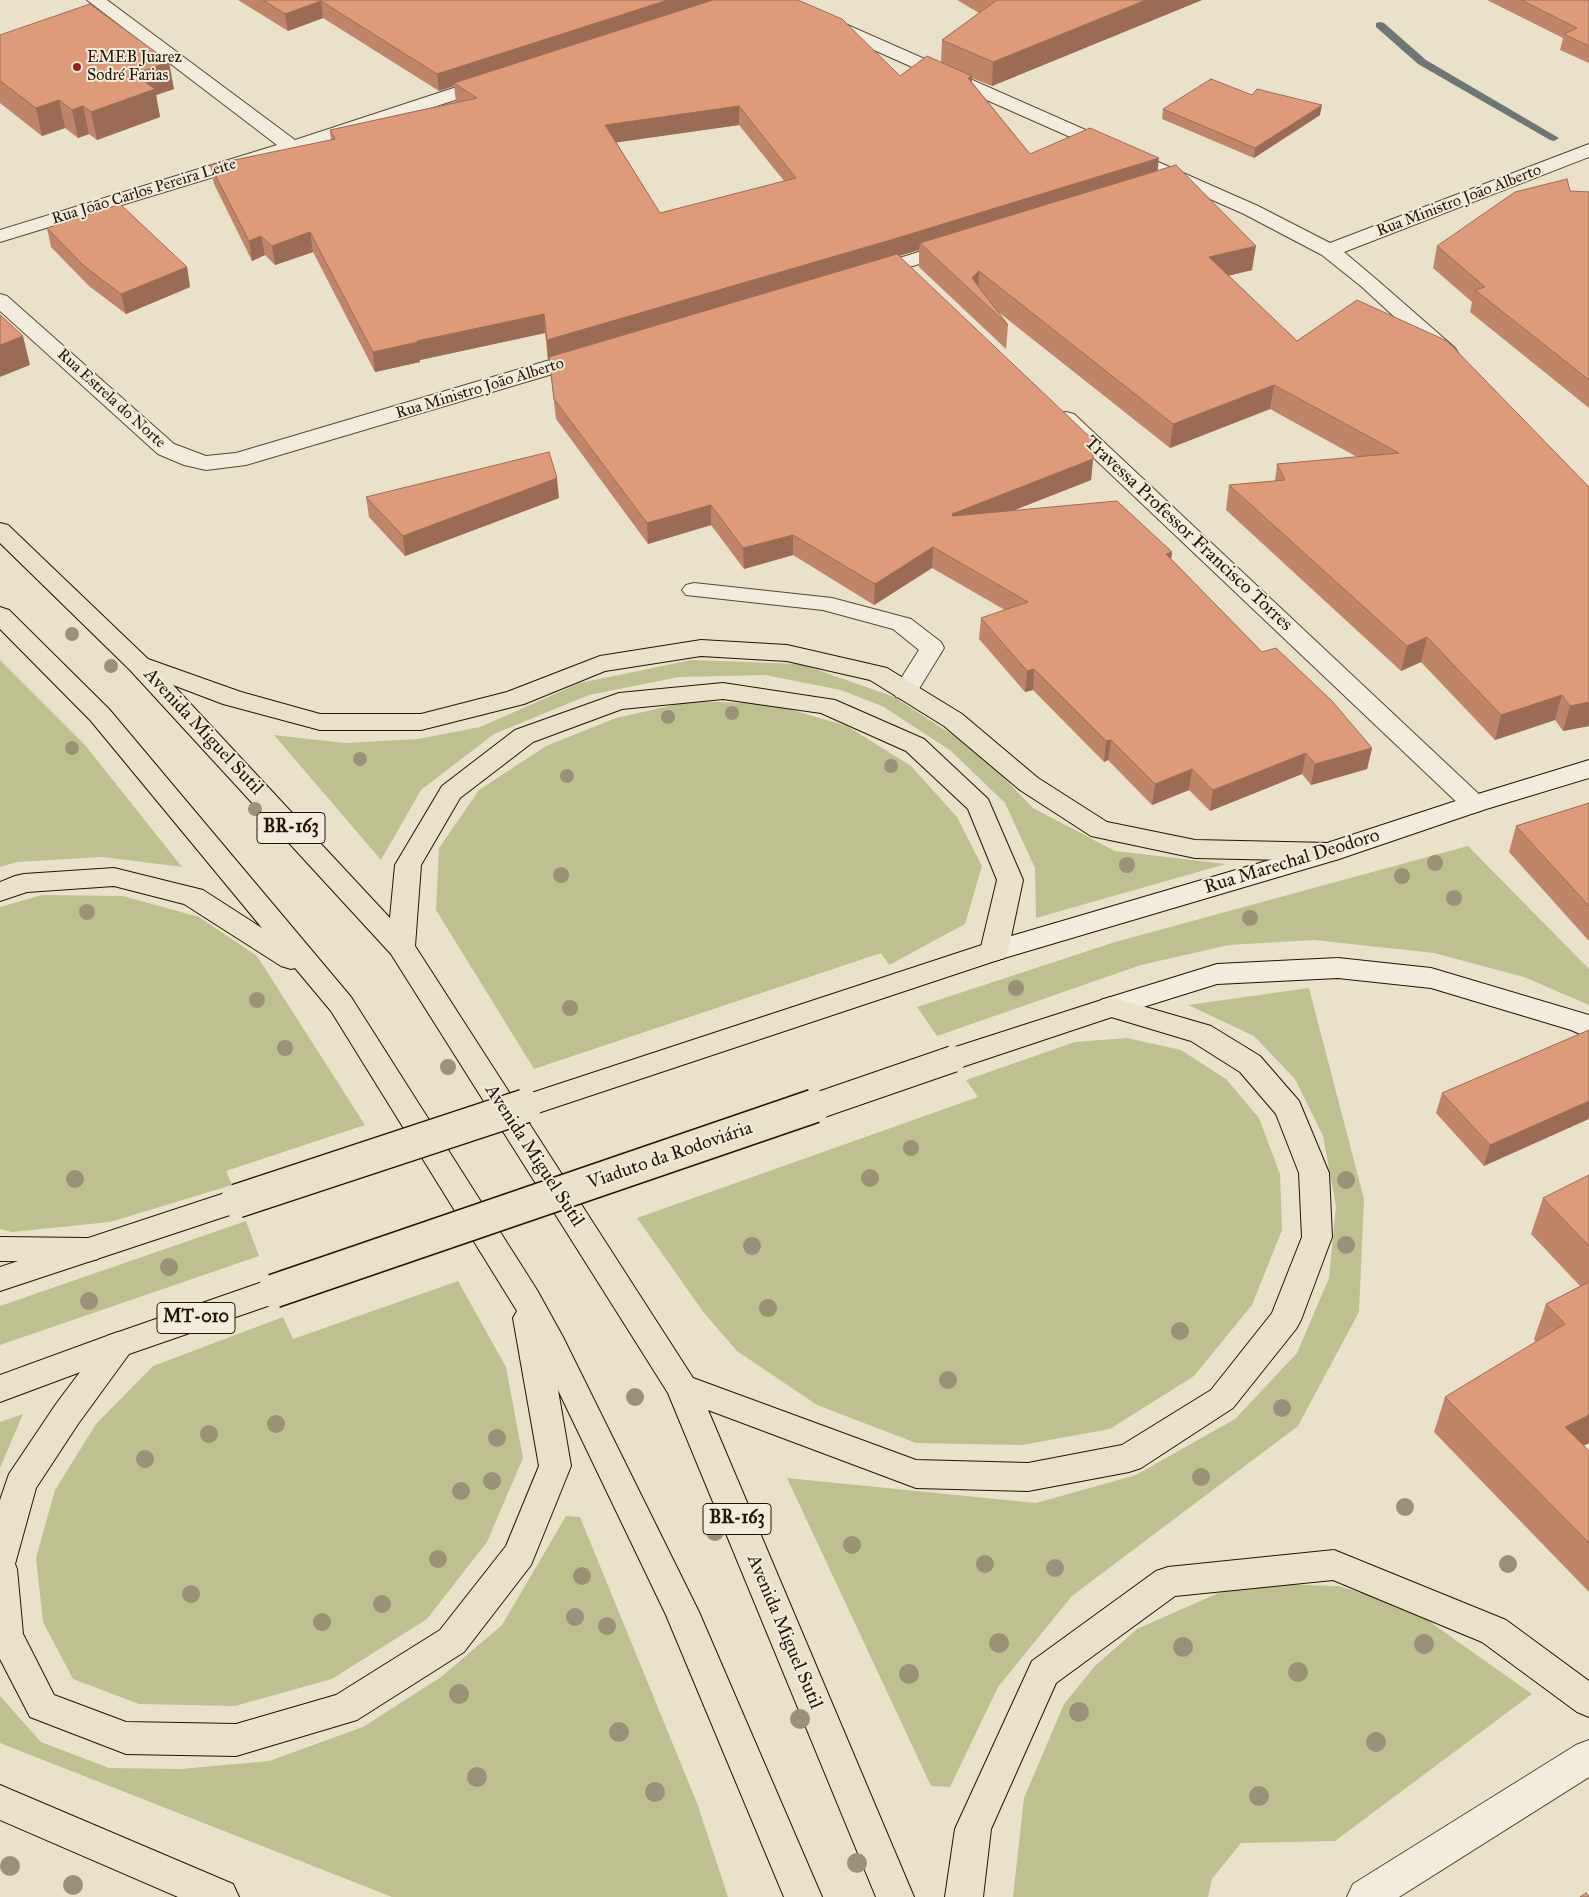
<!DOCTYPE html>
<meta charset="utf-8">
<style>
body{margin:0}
canvas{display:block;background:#eae2c8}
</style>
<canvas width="1589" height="1897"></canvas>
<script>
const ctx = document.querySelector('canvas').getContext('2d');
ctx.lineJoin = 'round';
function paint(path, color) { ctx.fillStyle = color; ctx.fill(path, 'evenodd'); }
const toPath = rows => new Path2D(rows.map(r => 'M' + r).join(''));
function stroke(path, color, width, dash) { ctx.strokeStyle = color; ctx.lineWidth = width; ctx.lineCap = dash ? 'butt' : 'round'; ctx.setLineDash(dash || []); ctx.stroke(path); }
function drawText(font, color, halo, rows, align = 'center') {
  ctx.font = font + ' "IM FELL Great Primer",serif'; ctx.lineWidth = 4; ctx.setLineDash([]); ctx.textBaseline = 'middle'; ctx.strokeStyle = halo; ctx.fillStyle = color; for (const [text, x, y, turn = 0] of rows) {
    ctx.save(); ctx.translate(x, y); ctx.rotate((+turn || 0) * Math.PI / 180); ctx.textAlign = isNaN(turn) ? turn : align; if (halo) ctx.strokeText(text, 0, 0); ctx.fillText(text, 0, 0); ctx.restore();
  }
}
paint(toPath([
 [0,660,85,745,182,867,102,857,17,862,0,867],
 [691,660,801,664,894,697,979,752,1033,808,1115,851,1226,864,1036,918,1035,868,1005,803,951,751,884,707,841,690,765,675,679,677,589,695,494,734,421,790,381,860,274,735,345,743,418,739,480,727,580,683],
 [692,701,772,704,847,726,911,766,957,817,982,866,965,924,889,965,881,953,534,1069,436,910,439,848,479,790,546,746,616,718],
 [1468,846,1589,969,1589,1005,1524,977,1434,953,1314,940,1229,945,1141,965,937,1036,917,1007,1115,942],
 [42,895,123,896,199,917,257,956,365,1125,226,1171,232,1185,110,1222,12,1232,0,1229,0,907],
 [1309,988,1364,1199,1359,1312,1298,1426,1072,1596,998,1687,950,1787,931,1786,787,1478,1036,1503,1136,1475,1235,1419,1297,1353,1329,1278,1336,1206,1323,1136,1295,1079,1254,1036,1188,1005],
 [1127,1038,1181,1050,1226,1079,1259,1118,1280,1174,1282,1230,1252,1305,1194,1376,1110,1429,1022,1445,916,1443,817,1405,737,1351,704,1313,637,1218,978,1097,966,1080,1075,1042],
 [246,1221,259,1256,0,1345,0,1306],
 [458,1281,506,1367,523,1458,487,1542,427,1619,332,1679,235,1706,139,1704,73,1679,43,1622,36,1558,55,1490,96,1424,153,1366,283,1317,293,1339],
 [23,1414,0,1468,0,1422],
 [566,1516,580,1517,697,1803,728,1897,392,1897,0,1743,0,1696,41,1742,109,1768,181,1769,269,1761,363,1727,441,1677,502,1625],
 [1241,1583,1338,1586,1406,1605,1532,1694,1335,1841,1241,1843,1212,1879,1208,1897,1013,1897,1024,1798,1064,1704,1095,1666,1137,1629]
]), '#bfc090');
paint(toPath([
 [1380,22,1384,23,1426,60,1559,138,1554,141,1550,140,1418,64,1376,27,1376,23,1380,22]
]), '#6e7774');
const lane = toPath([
 [694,583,832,598,911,619,941,642,944,648,914,697,905,699,896,697,893,691,919,650,893,629,823,610,686,595,682,590,686,585,694,583]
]);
const street = toPath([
 [87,0,107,0,295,140,484,78,491,76,498,78,500,82,498,86,299,151,0,242,0,230,277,145,87,0],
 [767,0,791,0,1258,206,1330,243,1589,144,1589,157,1344,252,1376,279,1455,348,1458,353,1455,358,1447,359,1439,358,1362,287,1322,255,1244,214,770,4,767,0],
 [954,241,961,243,964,247,961,251,871,279,864,277,861,273,864,269,954,241],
 [0,294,7,296,174,444,206,456,236,453,577,352,585,351,593,352,596,357,593,362,246,465,206,470,184,465,158,454,0,311,0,294],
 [1066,412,1074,414,1483,798,1487,804,1483,810,1474,813,1465,810,1058,424,1055,419,1058,414,1066,412],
 [1589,1740,1589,1777,1399,1897,1347,1897,1353,1884,1576,1745,1589,1740]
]);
const secondary = toPath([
 [1589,760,1589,778,1483,810,1339,859,994,961,984,958,980,951,984,944,1321,845,1465,798,1589,760],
 [1338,958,1431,968,1589,1015,1589,1038,1571,1030,1431,988,1338,978,1217,984,1111,1017,1101,1014,1097,1007,1101,1000,1217,964,1338,958]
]);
const primary = toPath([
 [994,941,1004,944,1008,951,1004,958,526,1117,516,1114,511,1106,516,1098,994,941],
 [1111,997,1121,1000,1125,1007,1121,1014,953,1070,943,1067,939,1059,943,1051,1111,997],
 [237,1189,248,1193,252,1201,248,1209,0,1291,0,1267,237,1189],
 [274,1278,285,1282,289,1291,285,1300,129,1354,0,1402,0,1375,107,1336,274,1278]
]);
const highway = toPath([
 [0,523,8,525,148,659,241,692,320,714,421,714,507,692,600,656,701,640,787,645,887,668,962,714,1038,778,1107,822,1195,840,1330,843,1339,845,1343,852,1339,859,1330,861,1195,858,1091,836,1020,790,944,726,870,680,787,661,701,656,605,671,524,704,421,730,320,730,223,704,173,685,390,918,395,865,442,786,515,730,619,693,723,683,835,700,924,739,988,799,1023,880,1008,951,1004,958,994,961,984,958,980,951,997,880,968,809,906,751,821,713,723,699,622,709,533,742,460,798,421,865,415,946,693,1378,916,1460,1028,1463,1122,1445,1211,1390,1272,1313,1302,1237,1299,1173,1276,1114,1240,1072,1191,1041,1101,1014,1097,1007,1101,1000,1111,997,1211,1026,1260,1056,1299,1101,1329,1173,1332,1237,1301,1320,1296,1329,1233,1408,1141,1468,1129,1472,1028,1491,916,1488,708,1410,914,1897,876,1897,668,1393,391,954,130,670,0,543,0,523],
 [0,607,9,610,109,709,351,997,537,1290,563,1337,699,1612,822,1897,784,1897,666,1615,558,1390,571,1466,531,1565,464,1652,357,1720,236,1756,126,1754,30,1717,0,1659,0,1500,9,1474,56,1404,107,1336,118,1332,129,1336,134,1345,129,1354,78,1424,36,1488,15,1564,17,1569,23,1634,54,1695,126,1722,236,1724,336,1695,440,1630,506,1546,539,1466,513,1318,517,1311,331,1011,295,968,291,969,281,966,184,904,114,886,27,892,0,901,0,882,15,876,24,874,114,868,203,890,262,928,91,721,0,629,0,607],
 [0,1237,87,1238,98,1241,102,1250,98,1259,87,1262,0,1261,0,1237],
 [1334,1550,1506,1620,1589,1681,1589,1717,1577,1712,1482,1642,1333,1580,1175,1596,1056,1683,991,1829,983,1897,945,1897,955,1829,1032,1661,1156,1571,1168,1567,1334,1550],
 [0,1785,233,1884,239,1897,178,1897,0,1820,0,1785]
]);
stroke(lane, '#564632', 2);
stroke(street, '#564632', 2);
stroke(secondary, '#251200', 2);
stroke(primary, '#251200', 2);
stroke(highway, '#251200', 2);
paint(lane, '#f1ecdb');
paint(street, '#f1ecdb');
paint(secondary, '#f1ecdb');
paint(primary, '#eae2c8');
paint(highway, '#eae2c8');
const primaryBridgeFar1 = toPath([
 [521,1108,526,1106],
 [811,1108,953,1059]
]);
const primaryBridge = toPath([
 [237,1201,525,1106],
 [274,1291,814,1106]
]);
stroke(primaryBridgeFar1, '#251200', 28, []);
stroke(primaryBridge, '#251200', 36, []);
stroke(primaryBridgeFar1, '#eae2c8', 26);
stroke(primaryBridge, '#eae2c8', 33);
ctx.fillStyle = '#9b9176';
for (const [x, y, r] of [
 [72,634,7],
 [111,666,7],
 [732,713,7],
 [668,717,7],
 [72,748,7],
 [360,759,7],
 [891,766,7],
 [567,776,7],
 [255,809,7],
 [1435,863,8],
 [1127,865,8],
 [561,875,8],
 [1402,876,8],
 [1454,898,8],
 [87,912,8],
 [1250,918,8],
 [1016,988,8],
 [257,1000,8],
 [570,1008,8],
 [285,1048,8],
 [448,1067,8],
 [911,1148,8],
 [870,1178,9],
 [75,1179,9],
 [1346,1180,9],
 [1346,1245,9],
 [752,1246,9],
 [169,1267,9],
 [89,1301,9],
 [768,1308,9],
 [1180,1331,9],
 [948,1380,9],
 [635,1397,9],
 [1282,1408,9],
 [276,1424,9],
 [209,1434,9],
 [497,1438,9],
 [145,1459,9],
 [1201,1477,9],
 [492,1481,9],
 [461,1491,9],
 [1405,1507,9],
 [715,1532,9],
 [852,1545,9],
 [438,1559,9],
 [985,1564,9],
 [1508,1564,9],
 [1055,1568,9],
 [582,1576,9],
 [191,1594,9],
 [382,1604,9],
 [575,1617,9],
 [322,1622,9],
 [607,1626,9],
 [999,1643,10],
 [1424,1644,10],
 [1183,1647,10],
 [1298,1672,10],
 [909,1674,10],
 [459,1694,10],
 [1079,1712,10],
 [800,1719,10],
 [619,1732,10],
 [1376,1742,10],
 [477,1777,10],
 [655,1792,10],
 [1259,1796,10],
 [857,1863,10],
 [10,1866,10],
 [73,1885,10]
]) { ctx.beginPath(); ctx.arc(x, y, r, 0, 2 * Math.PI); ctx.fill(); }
paint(toPath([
 [238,0,798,0,900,76,941,63,942,40,979,13,957,0,1202,0,992,86,972,78,972,82,1030,154,1157,171,1252,270,1228,276,1297,341,1357,300,1589,726,1563,731,1555,720,1495,740,1421,662,1401,671,1226,510,1229,485,1275,481,1277,464,1357,457,1270,409,1170,448,997,311,1008,325,1006,349,919,267,919,250,899,256,1093,459,1091,480,1012,511,1172,552,1171,559,1262,652,1372,748,1367,769,1311,785,1302,774,1210,811,1189,790,1152,805,1108,760,1104,762,1033,690,1025,692,979,639,981,618,1005,610,932,568,874,605,793,555,744,569,711,525,648,544,556,419,549,360,548,360,545,333,420,360,420,362,375,372,313,252,275,265,265,255,252,261,214,184,210,165,331,140,330,130,456,102,454,86,439,91,323,18,288,31],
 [739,125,784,181,660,213,616,142],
 [1487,0,1589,0,1589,63,1560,50,1563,38],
 [0,35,174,89,156,95,160,117,97,140,89,134,78,138,65,128,42,136,0,103],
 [1252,95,1320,115,1254,158,1162,119,1163,109],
 [1570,191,1589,192,1589,408,1470,312,1472,302,1433,268,1437,246],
 [47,228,187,267,190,287,126,314,89,286,51,247],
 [366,497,559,498,405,556,369,517],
 [1589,803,1589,941,1509,852,1516,826],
 [1589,1030,1484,1166,1436,1113,1442,1093],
 [1589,1175,1589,1443,1583,1446,1589,1451,1589,1592,1434,1432,1445,1397,1536,1342,1534,1339,1546,1304,1580,1286,1531,1234,1543,1198]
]), '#be8569');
paint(toPath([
 [668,0,715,0,454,83,454,86,439,91,437,74],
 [1146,0,1202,0,992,86,993,62],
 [321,1,323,18,288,31,285,14],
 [169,62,174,89,156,95,160,117,97,140,91,112,134,74],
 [972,76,971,95,968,78],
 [59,100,65,128,42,136,36,108],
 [1322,105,1320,115,1254,158,1255,148],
 [83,106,89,134,78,138,72,110],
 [739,106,739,125,606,144,605,125],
 [1159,158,1157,177,920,243,919,250,548,360,547,340],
 [310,232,313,252,275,265,272,246],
 [261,236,265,255,252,261,249,241],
 [1256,246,1252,270,1206,281,1209,257],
 [187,267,190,287,126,314,121,294],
 [979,271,978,295,972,278],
 [544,314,545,333,420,360,420,362,375,372,373,352,417,341],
 [23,336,30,365,0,377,0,345],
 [1274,385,1270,409,1170,448,1173,424],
 [1093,459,1091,480,951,535,952,514],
 [557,478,559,498,405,556,403,536],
 [711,505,711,525,648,544,647,523],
 [793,535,793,555,744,569,743,548],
 [933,547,932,568,874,605,875,584],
 [1172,552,1169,573,1166,554],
 [1427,637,1421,662,1401,671,1407,646],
 [1034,669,1033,690,1025,692,1027,671],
 [1562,695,1555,720,1495,740,1501,715],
 [1589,702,1589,726,1563,731,1570,706],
 [1111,740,1108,760,1104,762,1106,741],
 [1372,748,1367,769,1311,785,1315,764],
 [1306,753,1302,774,1210,811,1213,790],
 [1192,769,1189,790,1152,805,1155,784],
 [1589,1101,1589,1119,1484,1166,1490,1145],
 [1589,1415,1589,1443,1551,1462,1565,1427]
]), '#9b6c55');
const building = toPath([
 [263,0,668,0,437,74,321,1,285,14,263,0],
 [713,0,798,0,842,19,900,76,927,56,972,76,968,78,1030,154,1090,128,1159,158,894,239,547,340,544,314,417,341,418,342,373,352,310,232,272,246,261,236,249,241,210,165,335,139,330,130,477,98,454,83,713,0],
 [739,106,796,178,660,213,605,125,739,106],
 [997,0,1146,0,993,62,942,40,997,0],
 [1521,0,1589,0,1589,46,1564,34,1577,28,1521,0],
 [90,4,169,62,134,74,155,89,91,112,83,106,72,110,59,100,36,108,0,81,0,35,90,4],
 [1211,79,1252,95,1257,89,1322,105,1255,148,1163,109,1211,79],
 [1176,165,1256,246,1209,257,1297,341,1357,300,1447,341,1589,487,1589,702,1570,706,1562,695,1501,715,1427,637,1407,646,1229,485,1285,480,1277,464,1399,453,1274,385,1173,424,979,271,972,278,1008,325,920,243,1176,165],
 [1567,179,1570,191,1589,192,1589,380,1475,290,1485,287,1437,246,1515,192,1567,179],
 [120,204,187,267,121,294,84,266,47,228,120,204],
 [897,254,1093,440,1093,459,952,514,953,516,1117,501,1172,552,1166,554,1262,652,1276,648,1332,701,1372,748,1315,764,1306,753,1213,790,1192,769,1155,784,1111,740,1106,741,1034,669,1027,671,981,618,1028,602,933,547,875,584,793,535,743,548,711,505,647,523,554,399,549,357,897,254],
 [0,315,23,336,0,345,0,315],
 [549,452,557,478,403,536,366,497,549,452],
 [1589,803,1589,906,1516,826,1589,803],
 [1589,1030,1589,1101,1490,1145,1442,1093,1589,1030],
 [1589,1175,1589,1246,1543,1198,1589,1175],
 [1589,1282,1589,1415,1565,1427,1589,1451,1589,1543,1445,1397,1565,1324,1546,1304,1589,1282],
 [1586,1893,1589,1897,1580,1897,1586,1893]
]);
paint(building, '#dd9b7a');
stroke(building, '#9b6c55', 1);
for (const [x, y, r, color] of [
 [77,67,5,"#8f2418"]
]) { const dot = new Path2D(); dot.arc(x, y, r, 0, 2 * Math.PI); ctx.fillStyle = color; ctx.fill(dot); stroke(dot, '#f1ecdb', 2); }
drawText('16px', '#251200', '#f1ecdb', [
 ["EMEB Juarez",87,58],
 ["Sodré Farias",87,76]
], 'left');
drawText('16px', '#251200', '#f1ecdb', [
 ["Rua João Carlos Pereira Leite",144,192,-17],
 ["Rua Ministro João Alberto",1459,201,-21],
 ["Rua Ministro João Alberto",480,389,-17],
 ["Rua Estrela do Norte",111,399,42]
]);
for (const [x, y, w] of [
 [291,828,68],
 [196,1318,78],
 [737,1519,68]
]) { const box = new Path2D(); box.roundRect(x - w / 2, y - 15.5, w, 31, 4); ctx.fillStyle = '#f1ecdb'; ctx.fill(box); stroke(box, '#251200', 1); }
drawText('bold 18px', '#251200', null, [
 ["BR-163",291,828],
 ["MT-010",196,1318],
 ["BR-163",737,1519]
]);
drawText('19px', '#251200', '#f1ecdb', [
 ["Travessa Professor Francisco Torres",1188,534,43],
 ["Avenida Miguel Sutil",203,732,47],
 ["Rua Marechal Deodoro",1292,862,-17],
 ["Avenida Miguel Sutil",534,1156,57],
 ["Viaduto da Rodoviária",670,1156,-19],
 ["Avenida Miguel Sutil",784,1632,67]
]);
</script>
